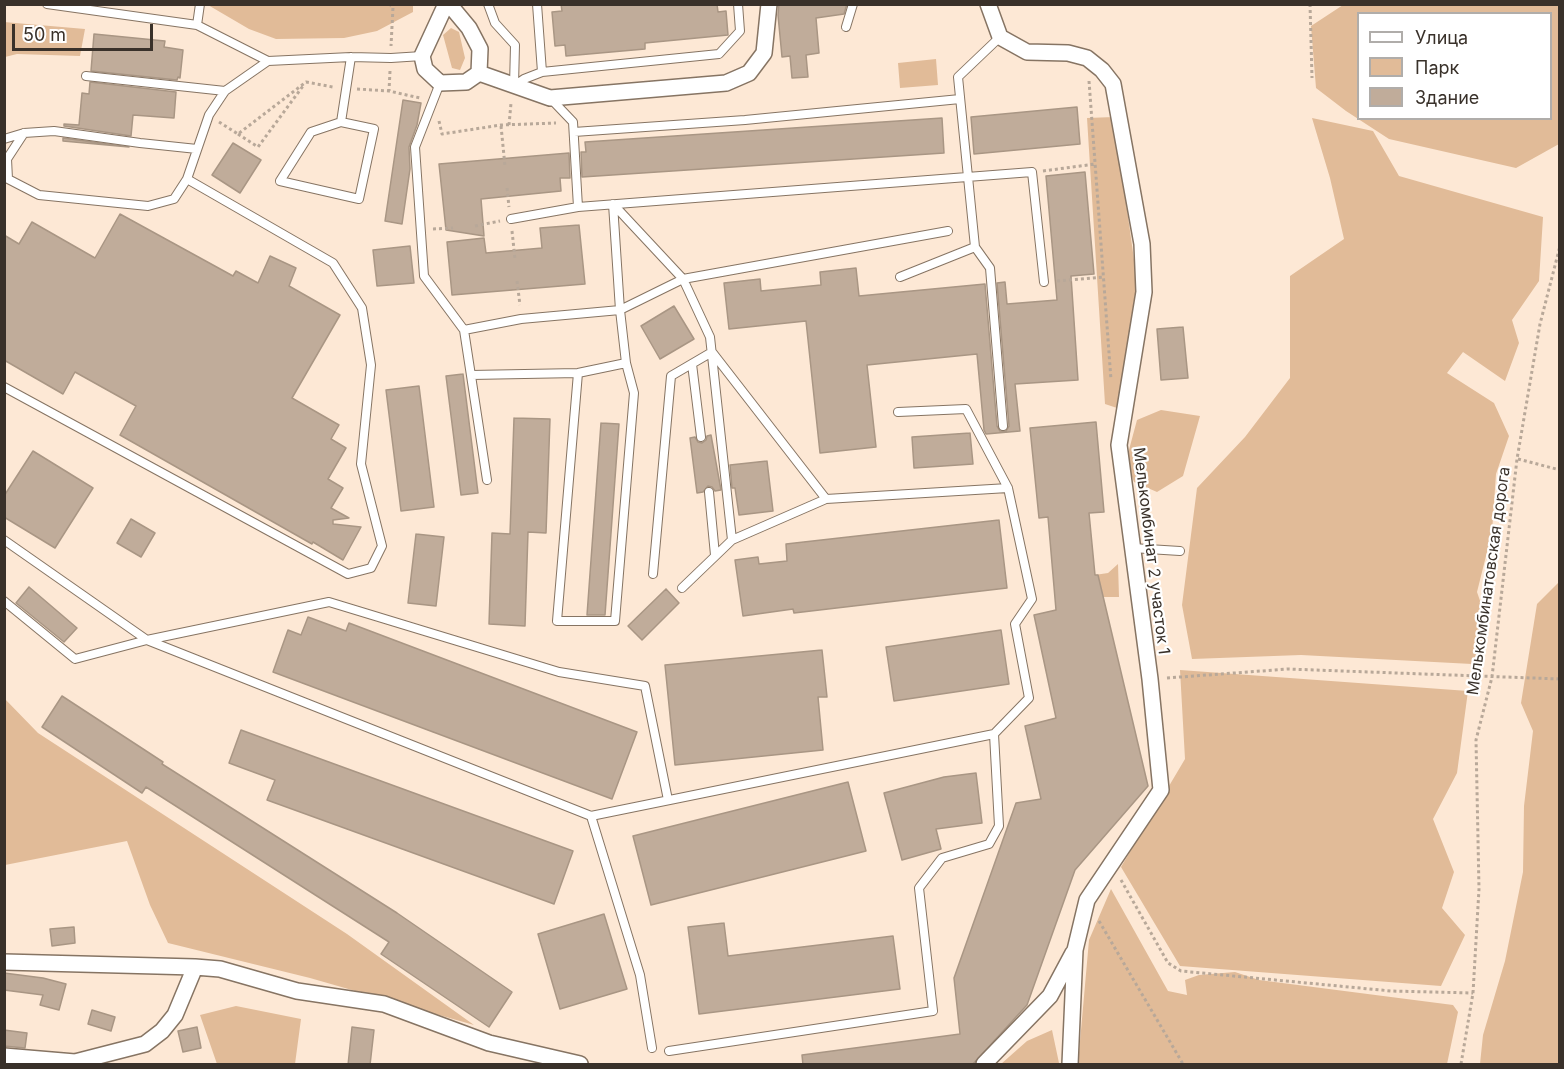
<!DOCTYPE html>
<meta charset="utf-8">
<style>
body{margin:0}
#map{position:relative;width:1564px;height:1069px;overflow:hidden;background:#fde8d5;font-family:Inter,sans-serif}
canvas{display:block}
.frame{position:absolute;inset:0;border:6px solid #39312a;pointer-events:none}
.legend{position:absolute;left:1357px;top:12px;width:195px;height:108px;box-sizing:border-box;background:#fff;border:2px solid #b0adaa;margin:0;padding:8px 10px;list-style:none;font-size:18px;color:#39312a}
.legend li{display:flex;align-items:center;gap:12px;height:30px}
.legend b{width:30px;border:2px solid #b0adaa}
.scale{position:absolute;left:12px;top:24px;width:141px;height:27px;box-sizing:border-box;border:3px solid #39312a;border-top:0;padding-left:8px;font-size:18px;line-height:21px;white-space:nowrap;color:#39312a;-webkit-text-stroke:4px #fff;paint-order:stroke}
</style>
<div id="map">
<canvas width="1564" height="1069"></canvas>
<div class="frame"></div>
<ul class="legend">
<li><b style="height:8px;background:#fff"></b>Улица</li>
<li><b style="height:16px;background:#e1bb98"></b>Парк</li>
<li><b style="height:16px;background:#c0ac9a"></b>Здание</li>
</ul>
<div class="scale">50 m</div>
</div>
<script>
const ctx = document.querySelector('canvas').getContext('2d');
ctx.lineJoin = 'round';
function paint(path, color) { ctx.fillStyle = color; ctx.fill(path, 'evenodd'); }
const toPath = rows => new Path2D(rows.map(r => 'M' + r).join(''));
function stroke(path, color, width, dash) { ctx.strokeStyle = color; ctx.lineWidth = width; ctx.lineCap = dash ? 'butt' : 'round'; ctx.setLineDash(dash || []); ctx.stroke(path); }
function drawText(font, color, halo, rows, align = 'center') {
  ctx.font = font + ' Inter,sans-serif'; ctx.lineWidth = 4.5; ctx.setLineDash([]); ctx.textBaseline = 'middle'; ctx.strokeStyle = halo; ctx.fillStyle = color; for (const [text, x, y, turn = 0] of rows) {
    ctx.save(); ctx.translate(x, y); ctx.rotate((+turn || 0) * Math.PI / 180); ctx.textAlign = isNaN(turn) ? turn : align; if (halo) ctx.strokeText(text, 0, 0); ctx.fillText(text, 0, 0); ctx.restore();
  }
}
paint(toPath([
 [413,5,413,12,377,31,344,38,276,39,249,29,208,5],
 [1343,5,1559,5,1559,144,1516,168,1389,139,1346,111,1316,88,1311,26],
 [1358,14,1550,14,1550,118,1358,118],
 [4,22,85,29,80,56,17,54,5,57],
 [451,28,459,32,465,58,460,70,452,68,443,35],
 [936,59,938,85,900,88,898,63],
 [1114,117,1137,281,1117,408,1105,404,1087,118],
 [1312,118,1373,131,1399,176,1543,217,1539,281,1512,320,1519,343,1505,381,1463,352,1447,373,1494,403,1509,436,1496,474,1492,532,1477,592,1489,627,1472,664,1301,655,1192,659,1182,605,1197,488,1245,437,1290,378,1290,276,1344,239,1330,178],
 [1161,410,1200,416,1183,476,1157,492,1134,482,1126,461,1137,420],
 [1118,564,1119,597,1103,597,1088,576,1108,573],
 [1559,582,1559,1064,1480,1064,1483,1035,1505,961,1523,872,1524,806,1533,731,1521,703,1537,604],
 [1180,670,1468,691,1457,773,1433,819,1454,872,1442,908,1465,935,1441,986,1180,966,1121,867,1185,759],
 [4,698,38,733,347,934,474,1025,310,978,168,943,150,905,127,841,5,865],
 [1111,889,1168,991,1187,995,1185,980,1199,975,1235,972,1259,980,1453,1005,1458,1012,1447,1064,1078,1064,1089,940],
 [236,1006,301,1019,295,1064,217,1064,200,1015],
 [1052,1030,1059,1063,1057,1064,1001,1064,1027,1041]
]), '#e1bb98');
const building = toPath([
 [561,4,717,4,718,12,726,11,728,35,645,43,645,49,566,56,565,45,555,46,552,12,562,11,561,4],
 [779,4,847,4,844,14,816,18,819,53,806,55,808,77,792,78,790,56,782,57,778,15,779,4],
 [94,34,165,41,164,47,183,50,180,78,178,77,177,80,91,71,94,34],
 [90,82,176,92,174,118,133,115,131,136,64,126,64,124,79,125,82,93,89,94,90,82],
 [403,100,421,103,417,125,409,147,410,169,402,224,385,221,403,100],
 [1077,107,1080,144,974,154,971,117,1077,107],
 [942,118,944,153,582,177,581,152,586,152,585,142,942,118],
 [63,138,129,147,63,141,63,138],
 [233,143,261,160,240,193,212,175,233,143],
 [569,153,570,178,560,178,561,191,481,199,484,236,446,230,439,164,569,153],
 [1085,172,1094,274,1071,276,1078,380,1015,384,1020,431,986,434,984,430,977,354,867,365,876,447,820,453,806,321,729,329,724,283,760,279,761,291,821,285,820,272,856,268,859,296,985,284,997,426,1000,431,1006,431,1009,426,997,283,1005,282,1007,304,1057,300,1046,176,1085,172],
 [120,214,233,276,236,271,258,283,270,256,296,268,289,286,340,315,292,398,339,425,331,439,346,448,328,479,343,488,331,508,349,518,333,520,333,524,361,527,343,560,313,542,312,544,120,435,136,406,75,372,63,394,4,360,4,235,19,244,32,222,95,258,120,214],
 [579,225,585,284,452,295,447,242,484,238,486,253,542,248,540,228,579,225],
 [410,246,414,283,377,286,373,250,410,246],
 [674,306,694,339,660,359,641,326,674,306],
 [1183,327,1188,378,1161,380,1157,329,1183,327],
 [463,374,478,493,461,495,446,376,463,374],
 [419,386,434,507,401,511,386,390,419,386],
 [514,418,550,419,546,533,528,532,525,626,489,624,492,533,510,534,514,418],
 [1096,422,1104,512,1089,513,1095,575,1098,575,1148,786,1075,870,1027,1005,972,1065,803,1065,802,1055,960,1034,954,978,1016,803,1041,799,1025,726,1056,718,1034,615,1056,610,1048,517,1039,518,1030,428,1096,422],
 [601,423,619,424,605,615,587,615,601,423],
 [970,433,973,464,914,468,912,437,970,433],
 [711,435,721,490,715,491,712,487,708,486,703,492,697,493,690,438,695,437,698,442,702,443,706,440,707,436,711,435],
 [33,451,93,488,55,548,4,517,4,496,33,451],
 [767,461,773,511,739,515,735,488,732,488,730,465,767,461],
 [131,519,155,533,141,557,117,543,131,519],
 [999,520,1007,588,794,613,793,609,743,616,735,560,758,557,759,564,787,561,786,544,999,520],
 [416,534,444,537,436,606,408,603,416,534],
 [29,587,77,628,64,642,16,603,29,587],
 [666,589,679,603,642,640,628,626,666,589],
 [308,617,346,631,349,623,637,732,612,799,273,672,288,630,301,635,308,617],
 [1001,630,1009,684,894,701,886,647,1001,630],
 [822,650,827,697,818,697,823,750,675,765,665,665,822,650],
 [62,696,163,762,162,764,397,913,512,992,489,1027,381,954,389,942,146,787,142,793,42,727,62,696],
 [241,730,573,851,554,904,267,800,275,780,229,763,241,730],
 [976,773,982,823,936,829,941,849,902,860,884,793,944,777,976,773],
 [848,782,866,851,651,905,633,836,848,782],
 [604,914,627,989,560,1009,538,934,604,914],
 [724,923,728,956,893,936,900,989,699,1014,688,927,724,923],
 [74,927,75,943,52,946,50,929,74,927],
 [4,973,43,978,66,984,59,1010,40,1005,43,995,4,990,4,973],
 [92,1010,115,1017,111,1031,88,1024,92,1010],
 [197,1027,201,1048,183,1052,178,1031,197,1027],
 [352,1027,374,1030,370,1065,348,1065,352,1027],
 [4,1030,27,1033,25,1048,4,1046,4,1030]
]);
paint(building, '#c0ac9a');
stroke(building, '#a99684', 1.5);
const service = toPath([
 [47,4,197,25,268,61],
 [488,4,495,23,515,45,514,86],
 [537,4,542,72],
 [197,25,200,4],
 [846,27,853,4],
 [1000,37,958,77,975,247,990,268,1003,426],
 [86,76,225,91],
 [440,83,415,147,424,276,464,330,521,319,620,310,683,279,948,231],
 [515,85,524,79,542,72,719,54,740,31,738,4],
 [551,99,573,122,578,207],
 [341,122,374,129,359,199,280,181,311,132,341,122,351,57],
 [574,132,745,120,960,99],
 [24,133,7,159,8,179,39,195,148,206,174,199,187,179,209,115,225,91,268,61,351,57,391,58,422,56],
 [4,139,24,133,54,131,140,143,197,149],
 [613,204,683,279,710,337,732,540],
 [511,219,578,207,1032,172,1044,282],
 [900,277,975,247],
 [464,330,487,480],
 [692,364,701,437],
 [578,373,557,621,615,621,634,393,626,363,620,310,613,204],
 [471,375,578,373,626,363],
 [4,387,348,574,371,568,382,546,361,464,371,365,362,308,333,263,187,179],
 [898,412,966,409,1008,488],
 [709,492,715,555],
 [4,540,147,640,591,816,994,734],
 [1132,548,1180,551],
 [653,574,671,376,712,352,826,499],
 [4,601,75,659,147,640,329,602,559,672,645,686,668,800],
 [591,816,640,975,652,1048],
 [669,1051,933,1011,919,888,942,858,989,844,999,826,994,734,1029,698,1015,624,1032,599,1008,488,826,499,732,540,682,588]
]);
const minor = toPath([
 [446,4,422,56,425,69,440,83,466,82,479,73,480,49,469,28,449,4],
 [988,4,1000,37,1027,52,1068,53,1087,58,1102,70,1113,84,1142,244,1144,292,1119,445,1150,679,1161,790,1087,900,1075,950,1070,1064],
 [479,73,550,98,726,83,749,73,764,53,769,4],
 [4,962,195,967,220,969,297,991,384,1004,489,1043,580,1064],
 [4,1056,75,1062,145,1044,162,1031,175,1015,195,967],
 [984,1064,1050,996,1073,953]
]);
stroke(service, '#867463', 10);
stroke(minor, '#867463', 18);
stroke(toPath([
 [389,4,393,7,391,46],
 [1310,4,1312,78],
 [390,71,389,91,420,98],
 [1089,81,1111,380],
 [357,89,389,91],
 [439,121,442,134,501,125,556,123],
 [219,122,238,134,306,82,333,87],
 [509,125,511,103],
 [501,126,505,166],
 [238,134,258,147,303,86],
 [1043,171,1095,164],
 [507,188,509,207],
 [475,226,500,221],
 [433,229,453,228],
 [512,231,515,259],
 [517,281,520,305],
 [1057,281,1104,277],
 [1518,459,1560,470],
 [1167,678,1288,669,1560,679],
 [1121,880,1168,963,1181,971,1391,991,1473,993],
 [1099,921,1183,1064],
 [1461,1064,1473,993,1479,889,1476,740,1492,677,1517,459,1540,324,1560,246]
]), '#b8a899', 3, [3, 3]);
stroke(service, '#fff', 8);
stroke(minor, '#fff', 15);
drawText('16px', '#39312a', '#fff', [
 ["Мелькомбинат 2 участок 1",1151,551,83],
 ["Мелькомбинатовская дорога",1489,581,-82]
]);
</script>
